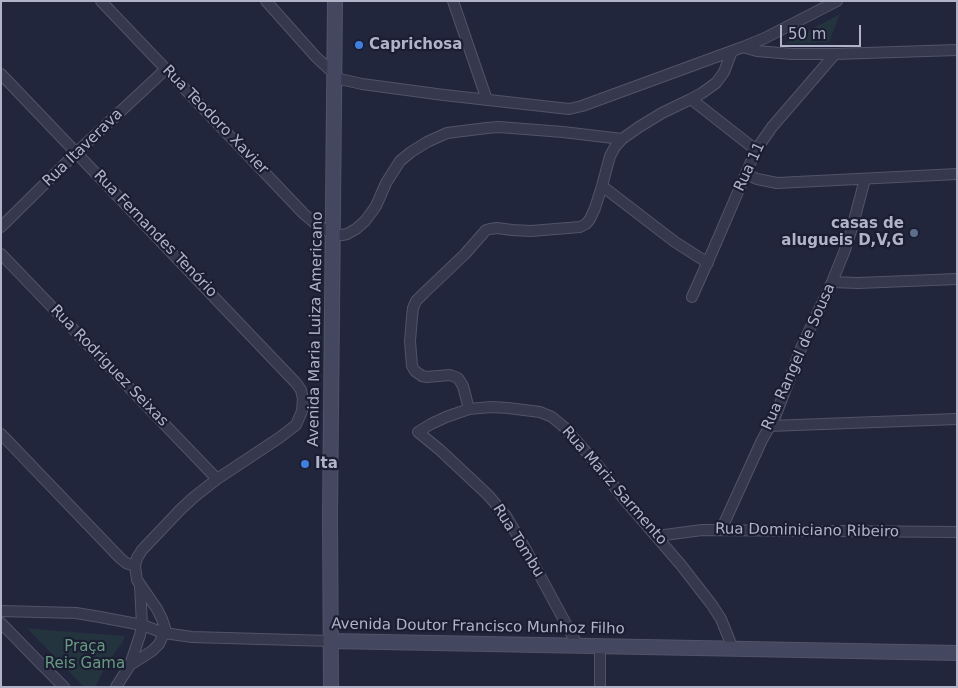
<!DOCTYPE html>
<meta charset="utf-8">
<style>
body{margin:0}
#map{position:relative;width:958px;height:688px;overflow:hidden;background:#22263d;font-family:"DejaVu Sans",sans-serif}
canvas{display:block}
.frame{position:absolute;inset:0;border:2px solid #b1b4c9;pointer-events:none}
.scale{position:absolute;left:780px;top:25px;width:81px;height:22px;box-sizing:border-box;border:2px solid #b1b4c9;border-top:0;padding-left:6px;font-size:15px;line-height:18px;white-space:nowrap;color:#b1b4c9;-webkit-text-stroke:4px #1b1e32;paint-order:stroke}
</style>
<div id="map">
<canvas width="958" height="688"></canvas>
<div class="frame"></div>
<div class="scale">50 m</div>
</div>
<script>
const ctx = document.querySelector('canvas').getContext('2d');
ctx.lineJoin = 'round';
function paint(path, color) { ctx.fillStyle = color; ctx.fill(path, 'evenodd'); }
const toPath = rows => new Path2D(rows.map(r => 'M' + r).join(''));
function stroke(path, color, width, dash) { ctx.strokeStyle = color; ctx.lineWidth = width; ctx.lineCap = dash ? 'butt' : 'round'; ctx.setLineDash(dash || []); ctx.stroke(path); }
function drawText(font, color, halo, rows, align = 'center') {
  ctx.font = font + ' "DejaVu Sans",sans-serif'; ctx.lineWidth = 4.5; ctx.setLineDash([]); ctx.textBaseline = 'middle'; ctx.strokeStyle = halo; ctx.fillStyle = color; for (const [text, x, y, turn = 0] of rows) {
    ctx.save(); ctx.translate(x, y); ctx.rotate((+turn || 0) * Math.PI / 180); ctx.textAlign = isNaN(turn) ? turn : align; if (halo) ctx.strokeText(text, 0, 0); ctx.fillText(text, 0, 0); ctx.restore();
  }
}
paint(toPath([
 [840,14,829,42,784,44],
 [27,628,46,630,125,636,123,641,107,664,95,687,84,687]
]), '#24343e');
const street = toPath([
 [101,1,304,214,317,225,333,234,342,235,347,234,356,229,365,221,371,213,376,206,386,183,400,161,411,152,427,142,447,133,487,128,499,127,563,132,622,139],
 [266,1,316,57,340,79,362,84,444,95,569,109,582,106,743,47,765,38,837,1],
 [453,1,487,100],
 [743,47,757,51,792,54,835,54,957,50],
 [1,74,296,383,301,390,303,399,302,411,296,425,279,438,217,479,194,497,180,510,142,550,137,558,135,566,137,580,157,609,162,619,165,628,164,633,159,644,152,651,130,665],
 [691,99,756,150],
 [746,174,757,179,777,183,957,174],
 [602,186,675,242,708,263],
 [1,227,77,152,166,69],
 [1,254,217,479],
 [832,282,858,283,957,279],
 [692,297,713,250,756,150,772,127,835,54],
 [469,409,463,386,458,378,450,375,427,377,422,376,415,371,412,366,410,341,412,317,413,308,416,301,425,292,465,254,486,230,490,229,497,228,512,230,531,231,580,227,586,224,590,219,595,208,602,186,610,156,615,147,622,139,639,127,662,113,691,99,702,93,716,83,724,72,732,51],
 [769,426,957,419],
 [1,434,120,558,126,563,135,566],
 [721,530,762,440,775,417,802,346,832,282,845,250,852,228,865,179],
 [657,536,702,530,957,532],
 [1,611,76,613,100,617,142,625,164,633,192,637,330,641],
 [1,623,36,659,64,687],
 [578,646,525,548,506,516,488,495,440,450,418,432,431,424,446,417,469,409,491,407,508,408,540,412,552,417,564,427,596,463,624,499,681,565,712,605,721,619,733,649],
 [600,646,600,687],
 [116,687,130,665,140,635,142,625,140,586]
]);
const secondary = toPath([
 [330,641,957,653],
 [331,687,330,515,335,1]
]);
stroke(street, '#515468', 12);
stroke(secondary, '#515468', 16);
stroke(street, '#36394d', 10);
stroke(secondary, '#444760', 14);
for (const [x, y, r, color] of [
 [359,45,5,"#3f7fe0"],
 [914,233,5,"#5c6f8a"],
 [305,464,5,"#3f7fe0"]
]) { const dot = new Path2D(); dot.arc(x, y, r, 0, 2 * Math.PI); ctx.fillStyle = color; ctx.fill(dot); stroke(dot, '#1b1e32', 2); }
drawText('bold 15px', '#b1b4c9', '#1b1e32', [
 ["Caprichosa",369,45],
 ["casas de",904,224,"right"],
 ["alugueis D,V,G",904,241,"right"],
 ["Ita",315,464]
], 'left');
drawText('15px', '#b1b4c9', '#1b1e32', [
 ["Rua Teodoro Xavier",215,120,46],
 ["Rua Itaverava",83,148,-44],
 ["Rua 11",750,167,-65],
 ["Rua Fernandes Tenório",155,234,46],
 ["Avenida Maria Luiza Americano",316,329,-89],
 ["Rua Rangel de Sousa",799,357,-66],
 ["Rua Rodriguez Seixas",109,366,46],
 ["Rua Mariz Sarmento",614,486,49],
 ["Rua Dominiciano Ribeiro",807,531,1],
 ["Rua Tombu",518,541,58],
 ["Avenida Doutor Francisco Munhoz Filho",478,627,1]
]);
drawText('15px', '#679b81', '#1b1e32', [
 ["Praça",85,647],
 ["Reis Gama",85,664]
]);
</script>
